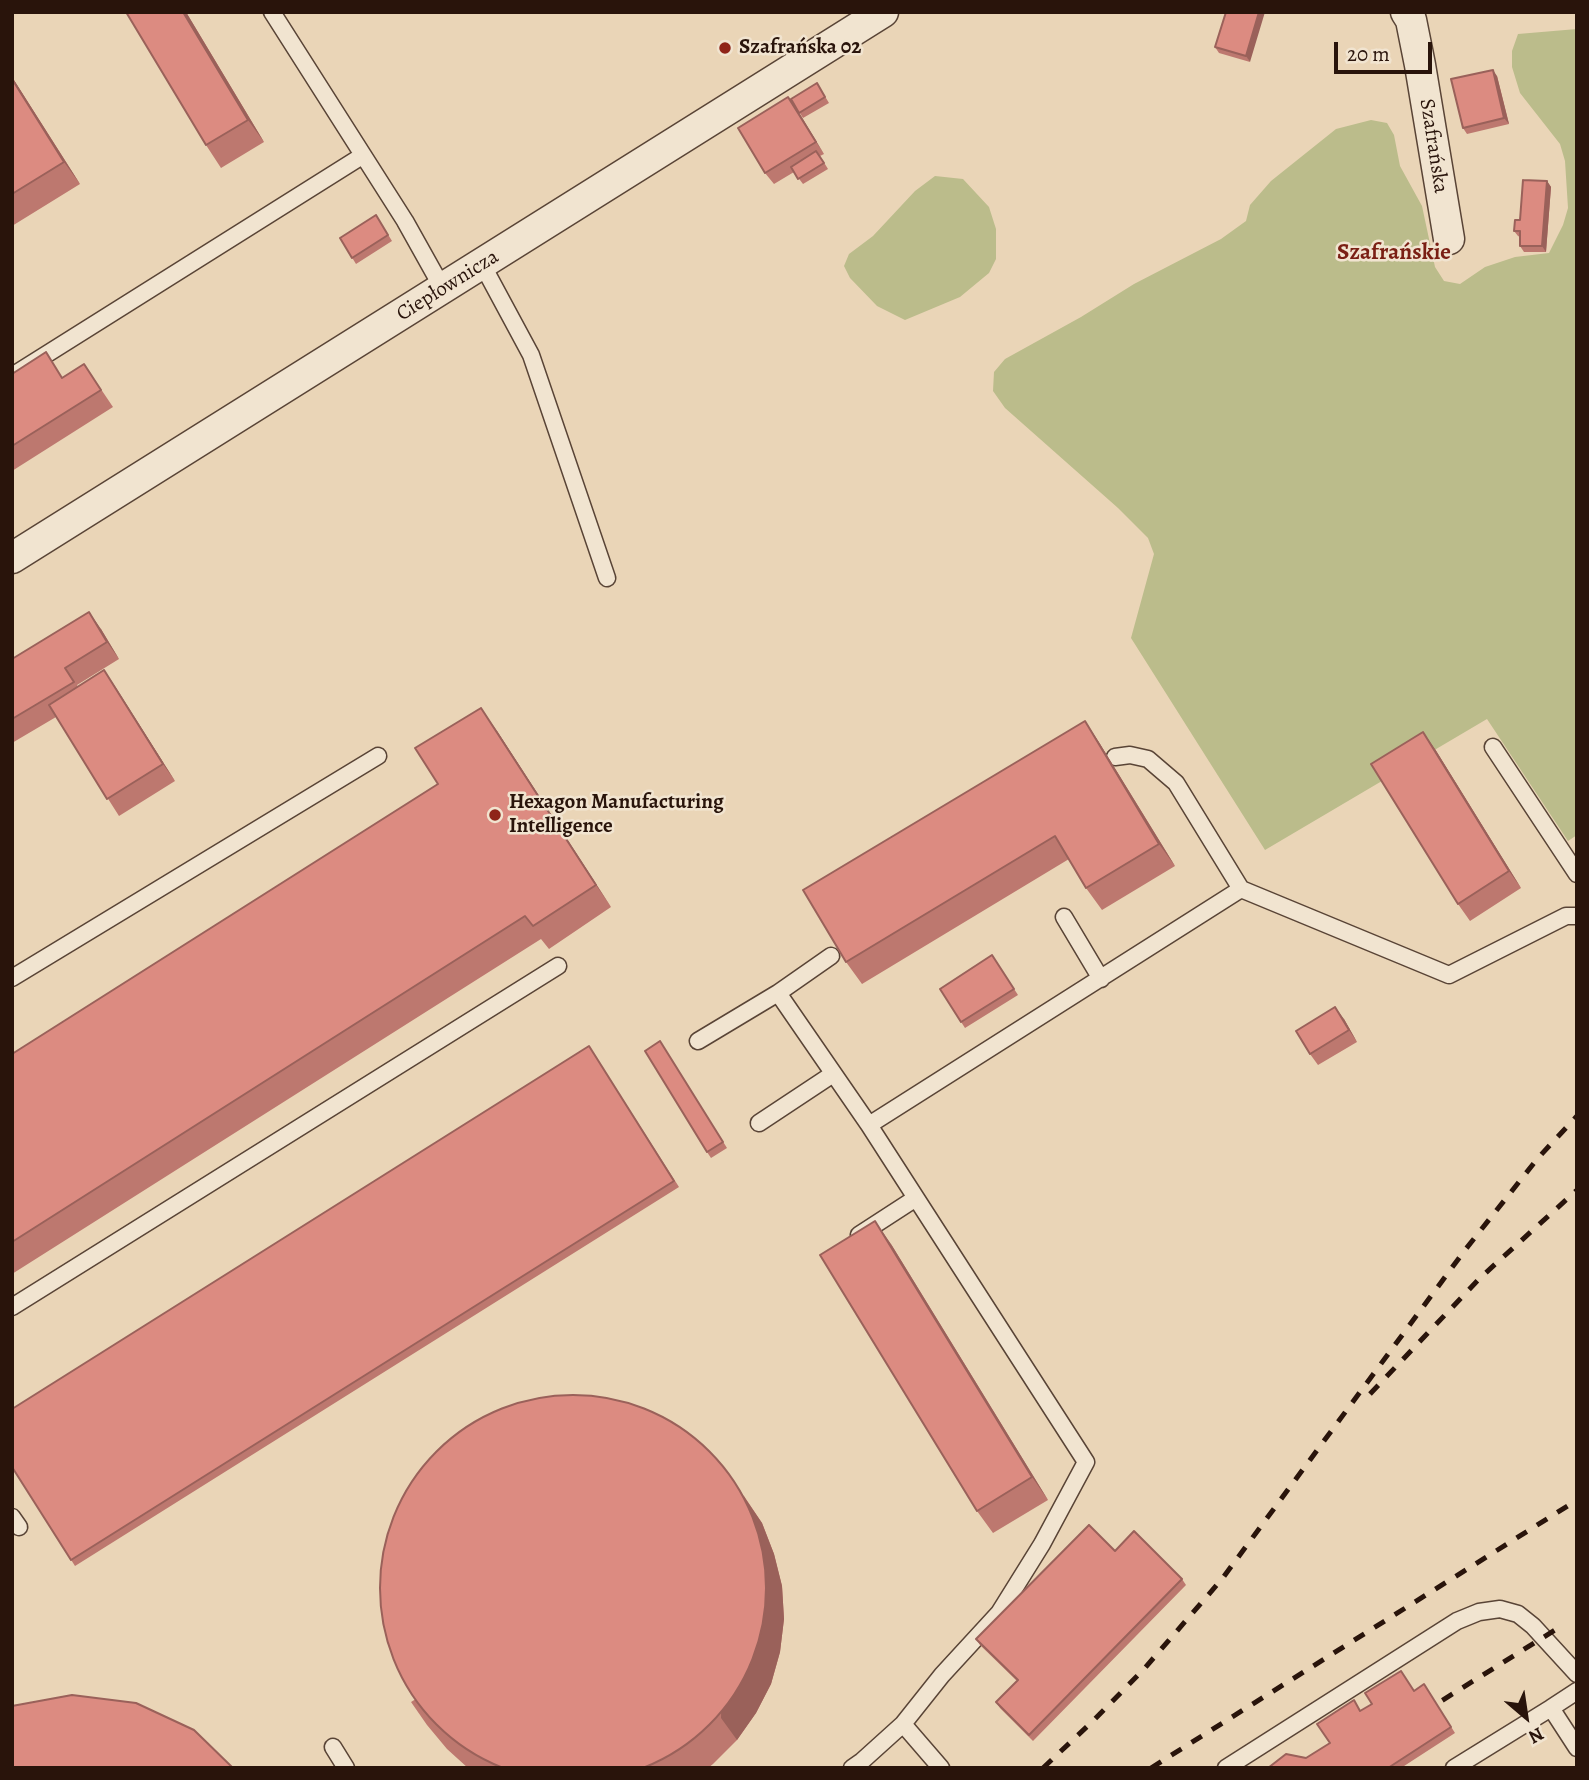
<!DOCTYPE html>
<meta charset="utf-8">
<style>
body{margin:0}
#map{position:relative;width:1589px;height:1780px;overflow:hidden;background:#ead5b7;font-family:Alegreya,serif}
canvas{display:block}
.frame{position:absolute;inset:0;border:14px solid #29140b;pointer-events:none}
.north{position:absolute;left:1491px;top:1682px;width:70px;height:70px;-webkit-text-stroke:5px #f1e4d0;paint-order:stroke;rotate:151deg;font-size:19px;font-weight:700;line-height:28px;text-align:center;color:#29140b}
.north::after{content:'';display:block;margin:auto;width:24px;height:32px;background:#29140b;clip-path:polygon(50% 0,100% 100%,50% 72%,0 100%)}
.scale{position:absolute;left:1334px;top:42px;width:98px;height:32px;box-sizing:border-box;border:4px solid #29140b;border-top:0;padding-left:9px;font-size:21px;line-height:24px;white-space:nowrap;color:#29140b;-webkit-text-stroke:5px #f1e4d0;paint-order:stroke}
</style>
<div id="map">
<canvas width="1589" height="1780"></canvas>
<div class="frame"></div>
<div class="north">N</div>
<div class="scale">20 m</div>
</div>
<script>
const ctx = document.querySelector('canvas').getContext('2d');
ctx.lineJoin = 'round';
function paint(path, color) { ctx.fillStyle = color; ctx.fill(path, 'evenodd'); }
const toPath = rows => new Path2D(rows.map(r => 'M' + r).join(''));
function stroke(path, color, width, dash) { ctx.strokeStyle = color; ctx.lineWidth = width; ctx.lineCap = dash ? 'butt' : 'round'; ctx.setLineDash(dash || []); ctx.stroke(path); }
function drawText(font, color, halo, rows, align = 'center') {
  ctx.font = font + ' Alegreya,serif'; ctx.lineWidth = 5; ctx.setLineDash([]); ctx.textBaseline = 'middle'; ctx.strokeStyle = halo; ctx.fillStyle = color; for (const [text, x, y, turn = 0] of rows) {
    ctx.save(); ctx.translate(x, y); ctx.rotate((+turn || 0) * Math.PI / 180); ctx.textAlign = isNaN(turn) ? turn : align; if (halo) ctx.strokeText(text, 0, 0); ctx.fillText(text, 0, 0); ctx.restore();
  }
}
paint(toPath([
 [1577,29,1577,835,1568,841,1487,719,1265,850,1131,638,1154,554,1148,538,1118,508,1005,408,993,391,994,372,1005,359,1081,317,1134,284,1221,239,1246,221,1250,205,1271,181,1336,129,1371,120,1387,123,1394,135,1400,166,1422,206,1435,267,1444,281,1460,284,1485,267,1515,257,1549,253,1563,225,1568,208,1565,161,1560,144,1520,93,1512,67,1512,51,1518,34],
 [935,176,963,179,989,207,996,229,996,259,989,273,960,297,905,320,877,306,850,278,844,266,849,254,873,236,915,191]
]), '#bbbc8b');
const service = toPath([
 [272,12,405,221,443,289],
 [482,264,531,355,607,578],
 [12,376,362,156],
 [1493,747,1577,874],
 [1115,757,1130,755,1148,759,1176,783,1241,889],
 [1064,917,1101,979],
 [831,956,778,993,869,1125],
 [12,978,378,756],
 [698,1041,778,993],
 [759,1123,833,1074],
 [859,1235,916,1198],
 [12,1307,558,966],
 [12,1517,19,1527],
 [1577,1691,1551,1708,1577,1748],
 [903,1724,941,1768],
 [333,1747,346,1768],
 [852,1768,862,1761,903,1724,942,1675,999,1613,1042,1544,1086,1462,869,1125,1241,889,1449,975,1566,916,1577,916],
 [1226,1768,1457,1621,1479,1612,1500,1609,1518,1614,1533,1626,1577,1674],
 [1454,1768,1551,1708]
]);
const minor = toPath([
 [1406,12,1411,20,1420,65,1449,239],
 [12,558,883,12]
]);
stroke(service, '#594436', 19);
stroke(minor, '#594436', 33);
stroke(service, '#f1e4d0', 16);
stroke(minor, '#f1e4d0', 30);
stroke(toPath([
 [1370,1394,1480,1278,1577,1190],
 [1422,1713,1555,1630],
 [1043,1768,1094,1720,1144,1669,1222,1579,1465,1250,1538,1158,1577,1116],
 [1151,1768,1577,1500]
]), '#29140b', 5, [12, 12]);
paint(toPath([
 [186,12,264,142,221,168,206,145],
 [1226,12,1250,62,1219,53,1215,47],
 [1497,76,1509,124,1467,134,1463,128],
 [12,77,80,184,12,226],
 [817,83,829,103,803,118,791,99],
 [788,97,824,154,820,156,828,169,803,184,794,172,774,184,765,173],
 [1547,181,1551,187,1546,252,1524,252,1520,246,1520,237,1518,236,1514,231],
 [376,215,392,241,356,264,340,238],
 [84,364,113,407,12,471,12,374,63,377],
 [101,629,119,659,77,685,78,687,104,670,116,688,175,781,119,816,56,717,12,743,12,659],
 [1085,721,1100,744,1175,866,1102,910,1086,888,1069,859,862,984,846,962],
 [497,731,611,907,549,949,541,939,12,1274,12,1054,438,784],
 [1435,749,1521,888,1470,921,1458,904],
 [992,955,1018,995,965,1028,940,989],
 [1344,1019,1357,1042,1318,1065,1310,1054],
 [589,1046,679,1187,75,1566,12,1467],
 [664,1047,727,1148,711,1158,707,1152],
 [891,1244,1048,1500,993,1533,977,1511],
 [744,1496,762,1523,774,1554,782,1586,784,1619,780,1652,771,1684,756,1713,737,1740,713,1764,708,1768,468,1768,447,1749,427,1725,411,1702],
 [1115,1551,1182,1579,1186,1585,1033,1741,1000,1708,996,1702,1017,1681,980,1645,976,1639],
 [1424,1684,1455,1733,1401,1768,1268,1768,1306,1758]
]), '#bd786f');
paint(toPath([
 [183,12,186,12,264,142,248,120],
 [1259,12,1265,12,1250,62,1246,56],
 [1493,70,1497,76,1509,124,1504,118],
 [12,77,80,184,64,162,12,79],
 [788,97,797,109,824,154,816,142],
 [1547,181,1551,187,1546,252,1542,246],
 [89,612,101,629,119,659,107,642],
 [104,670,116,688,175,781,163,764],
 [481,708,497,731,611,907,596,885],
 [1085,721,1100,744,1175,866,1159,844],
 [1423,732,1435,749,1521,888,1509,871],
 [1335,1007,1344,1019,1357,1042,1349,1030],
 [875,1221,891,1244,1048,1500,1032,1477],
 [728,1473,762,1523,774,1554,782,1586,784,1619,780,1652,771,1684,756,1713,737,1740,721,1718]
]), '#9a615a');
const building = toPath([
 [126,12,183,12,248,120,206,145,126,12],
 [1226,12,1259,12,1246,56,1215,47,1226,12],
 [1493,70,1504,118,1463,128,1451,79,1493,70],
 [12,79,64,162,12,194,12,79],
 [817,83,825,97,799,113,791,99,817,83],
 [788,97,816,142,765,173,738,128,788,97],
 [816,151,824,163,798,179,791,167,816,151],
 [1523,180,1547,181,1542,246,1520,246,1520,231,1514,231,1515,220,1520,220,1523,180],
 [376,215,388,235,352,258,340,238,376,215],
 [46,352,62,378,84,364,101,390,12,446,12,374,46,352],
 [89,612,107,642,65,668,74,682,12,719,12,659,89,612],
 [104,670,163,764,107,799,49,705,104,670],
 [481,708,596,885,533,926,525,916,12,1242,12,1054,438,784,415,748,481,708],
 [1085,721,1159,844,1086,888,1055,836,846,962,803,890,1085,721],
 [1423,732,1509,871,1458,904,1371,764,1423,732],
 [992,955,1014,989,961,1022,940,989,992,955],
 [1335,1007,1349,1030,1310,1054,1296,1031,1335,1007],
 [660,1041,723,1142,707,1152,645,1051,660,1041],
 [589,1046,674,1181,71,1560,12,1467,12,1409,589,1046],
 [875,1221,1032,1477,977,1511,820,1255,875,1221],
 '380 1588a193 193 0 1 1 386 0a193 193 0 1 1-386 0Z',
 [1089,1525,1115,1551,1134,1531,1182,1579,1029,1735,996,1702,1018,1680,976,1639,1089,1525],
 [1401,1671,1414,1691,1424,1684,1451,1727,1388,1768,1268,1768,1286,1754,1306,1758,1330,1743,1317,1724,1354,1700,1360,1711,1372,1704,1365,1693,1401,1671],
 [72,1695,136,1703,194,1730,233,1768,12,1768,12,1706,72,1695]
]);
paint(building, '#dc8b81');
stroke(building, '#9a615a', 2);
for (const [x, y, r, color] of [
 [725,48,7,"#8f2418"],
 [495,815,7,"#8f2418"]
]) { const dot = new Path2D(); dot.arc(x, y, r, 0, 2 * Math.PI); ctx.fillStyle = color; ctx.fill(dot); stroke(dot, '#f1e4d0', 2.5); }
drawText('bold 21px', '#29140b', '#f1e4d0', [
 ["Szafrańska 02",739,48],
 ["Hexagon Manufacturing",509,803],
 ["Intelligence",509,827]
], 'left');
drawText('21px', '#29140b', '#f1e4d0', [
 ["Szafrańska",1433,146,81],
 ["Ciepłownicza",448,286,-32]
]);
drawText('bold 23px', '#7a1f14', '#f1e4d0', [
 ["Szafrańskie",1394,253]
]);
</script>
